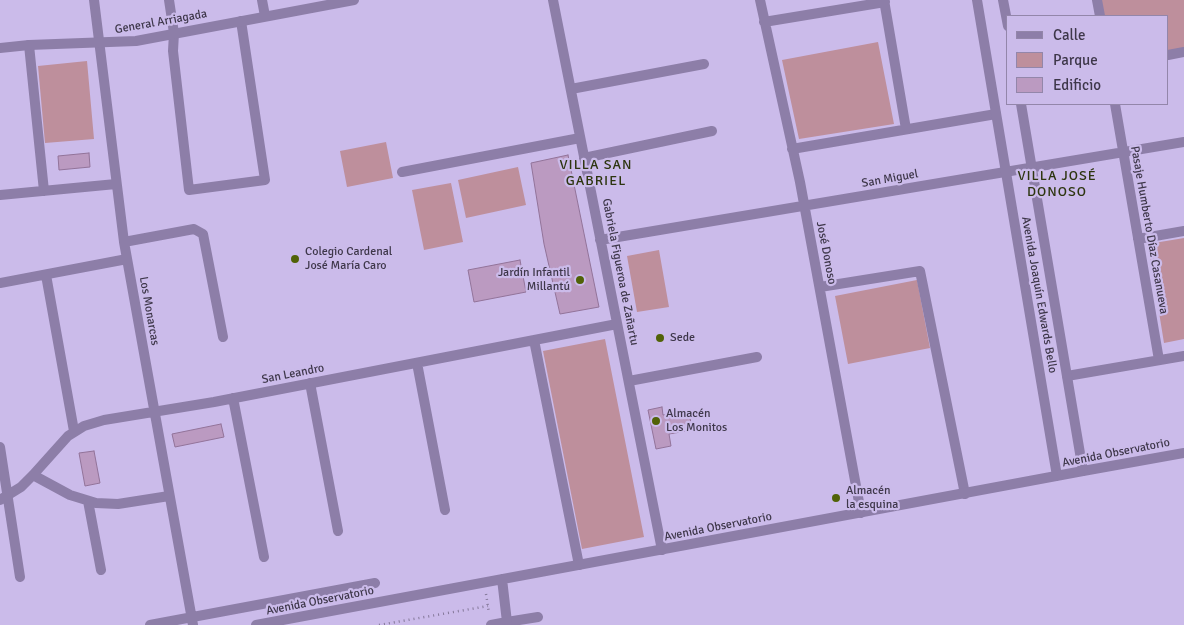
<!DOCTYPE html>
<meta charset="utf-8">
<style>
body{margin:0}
#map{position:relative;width:1184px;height:625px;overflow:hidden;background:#cbbbea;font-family:Signika,sans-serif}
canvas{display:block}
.legend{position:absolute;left:1006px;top:15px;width:162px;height:90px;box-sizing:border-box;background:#cbbbea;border:1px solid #9386aa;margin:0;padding:6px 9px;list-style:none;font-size:15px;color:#3e374a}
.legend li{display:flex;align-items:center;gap:10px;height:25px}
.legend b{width:25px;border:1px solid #9386aa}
</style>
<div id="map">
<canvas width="1184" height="625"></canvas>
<ul class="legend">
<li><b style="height:6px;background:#8d7ea8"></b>Calle</li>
<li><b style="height:14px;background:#be8f9c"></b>Parque</li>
<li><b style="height:14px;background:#bb9ac1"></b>Edificio</li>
</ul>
</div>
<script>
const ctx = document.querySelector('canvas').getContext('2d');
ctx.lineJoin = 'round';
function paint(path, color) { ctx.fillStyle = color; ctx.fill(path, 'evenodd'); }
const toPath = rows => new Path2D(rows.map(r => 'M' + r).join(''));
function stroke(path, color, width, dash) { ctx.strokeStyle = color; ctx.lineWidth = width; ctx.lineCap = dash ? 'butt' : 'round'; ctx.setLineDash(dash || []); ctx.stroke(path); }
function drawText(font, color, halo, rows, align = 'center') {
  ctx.font = font + ' Signika,sans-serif'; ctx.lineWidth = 4.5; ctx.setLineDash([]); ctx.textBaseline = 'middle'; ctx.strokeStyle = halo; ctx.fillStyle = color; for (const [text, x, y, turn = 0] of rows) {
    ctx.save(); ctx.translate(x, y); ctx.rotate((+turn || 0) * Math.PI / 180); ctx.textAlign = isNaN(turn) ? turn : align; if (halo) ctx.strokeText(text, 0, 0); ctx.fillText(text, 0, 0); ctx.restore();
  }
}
paint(toPath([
 [1100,0,1184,0,1184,49,1168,52,1168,16,1103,16],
 [878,42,894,124,799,139,782,60],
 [87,61,94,139,45,143,38,66],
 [386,142,393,178,347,187,340,151],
 [518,167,526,205,466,218,458,180],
 [451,183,463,242,424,250,412,190],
 [1184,238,1184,339,1164,343,1148,244],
 [659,250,669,307,637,312,627,256],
 [917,280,930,348,848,364,835,296],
 [605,339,644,537,582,549,543,351]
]), '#be8f9c');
const building = toPath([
 [89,153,90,167,59,170,58,156,89,153],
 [568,155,599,307,560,314,544,244,531,163,568,155],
 [520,260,526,292,474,302,468,270,520,260],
 [662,407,663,415,689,411,692,430,669,434,671,446,656,449,648,410,662,407],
 [221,424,224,437,175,447,172,434,221,424],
 [94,451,100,483,85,486,79,453,94,451]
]);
paint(building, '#bb9ac1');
stroke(building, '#927399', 1);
stroke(toPath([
 [486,594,489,613],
 [379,625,488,606]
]), '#847899', 2.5, [1, 4]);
stroke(toPath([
 [94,0,124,242,193,625],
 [169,0,174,33,173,51,189,190,265,180,241,21],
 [553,0,662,550],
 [760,0,800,182,861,513],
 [884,0,906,129],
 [1097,0,1100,16],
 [764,22,885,2],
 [29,45,44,191],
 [1168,55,1184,52],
 [571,89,704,64],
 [1115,104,1159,360],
 [792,149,996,114],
 [584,158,712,131],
 [402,172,580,138],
 [0,195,116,184],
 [1138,239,1184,231],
 [600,240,1184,142],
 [124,242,194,229,203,234,223,337],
 [46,275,74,431],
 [0,283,127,259],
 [820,287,920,271,965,494],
 [534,340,579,565],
 [417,363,445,510],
 [1067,376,1184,356],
 [629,381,757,357],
 [310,383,338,531],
 [233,398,264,557],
 [0,447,20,577],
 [1083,471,1184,453],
 [33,475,70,495,96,503,118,504,169,496],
 [0,500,21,487,33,475,68,436,84,426,104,420,214,402,617,324],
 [88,501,101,570],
 [150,625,375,583],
 [507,625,507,622,538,617]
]), '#8d7ea8', 10);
stroke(toPath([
 [262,0,265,16],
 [977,0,1057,476],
 [1003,0,1008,26],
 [0,48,29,45,136,41,354,0],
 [256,625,1083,471,1021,104],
 [491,625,507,622,502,579]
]), '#8d7ea8', 10);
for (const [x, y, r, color] of [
 [295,259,5,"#516207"],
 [580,280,5,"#516207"],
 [660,338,5,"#516207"],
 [656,421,5,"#516207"],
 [836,498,5,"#516207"]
]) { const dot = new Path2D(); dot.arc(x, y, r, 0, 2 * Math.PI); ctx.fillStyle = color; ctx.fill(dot); stroke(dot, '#cbbbea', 2); }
drawText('12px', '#3e374a', '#cbbbea', [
 ["General Arriagada",161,22,-10],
 ["San Miguel",890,179,-10],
 ["Pasaje Humberto Díaz Casanueva",1149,230,80],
 ["José Donoso",826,253,79],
 ["Gabriela Figueroa de Zañartu",620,272,79],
 ["Avenida Joaquín Edwards Bello",1039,295,80],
 ["Los Monarcas",149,311,80],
 ["San Leandro",293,374,-11],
 ["Avenida Observatorio",1116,453,-11],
 ["Avenida Observatorio",718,527,-11],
 ["Avenida Observatorio",320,601,-11]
]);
drawText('12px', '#3e374a', '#cbbbea', [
 ["Colegio Cardenal",305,252],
 ["José María Caro",305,266],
 ["Jardín Infantil",570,273,"right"],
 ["Millantú",570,287,"right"],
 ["Sede",670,338],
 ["Almacén",666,414],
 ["Los Monitos",666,428],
 ["Almacén",846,491],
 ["la esquina",846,505]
], 'left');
ctx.letterSpacing = '1px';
drawText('14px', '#2d350f', '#cbbbea', [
 ["VILLA SAN",596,165],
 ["GABRIEL",596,181],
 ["VILLA JOSÉ",1057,176],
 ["DONOSO",1057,192]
]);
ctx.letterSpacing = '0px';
</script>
